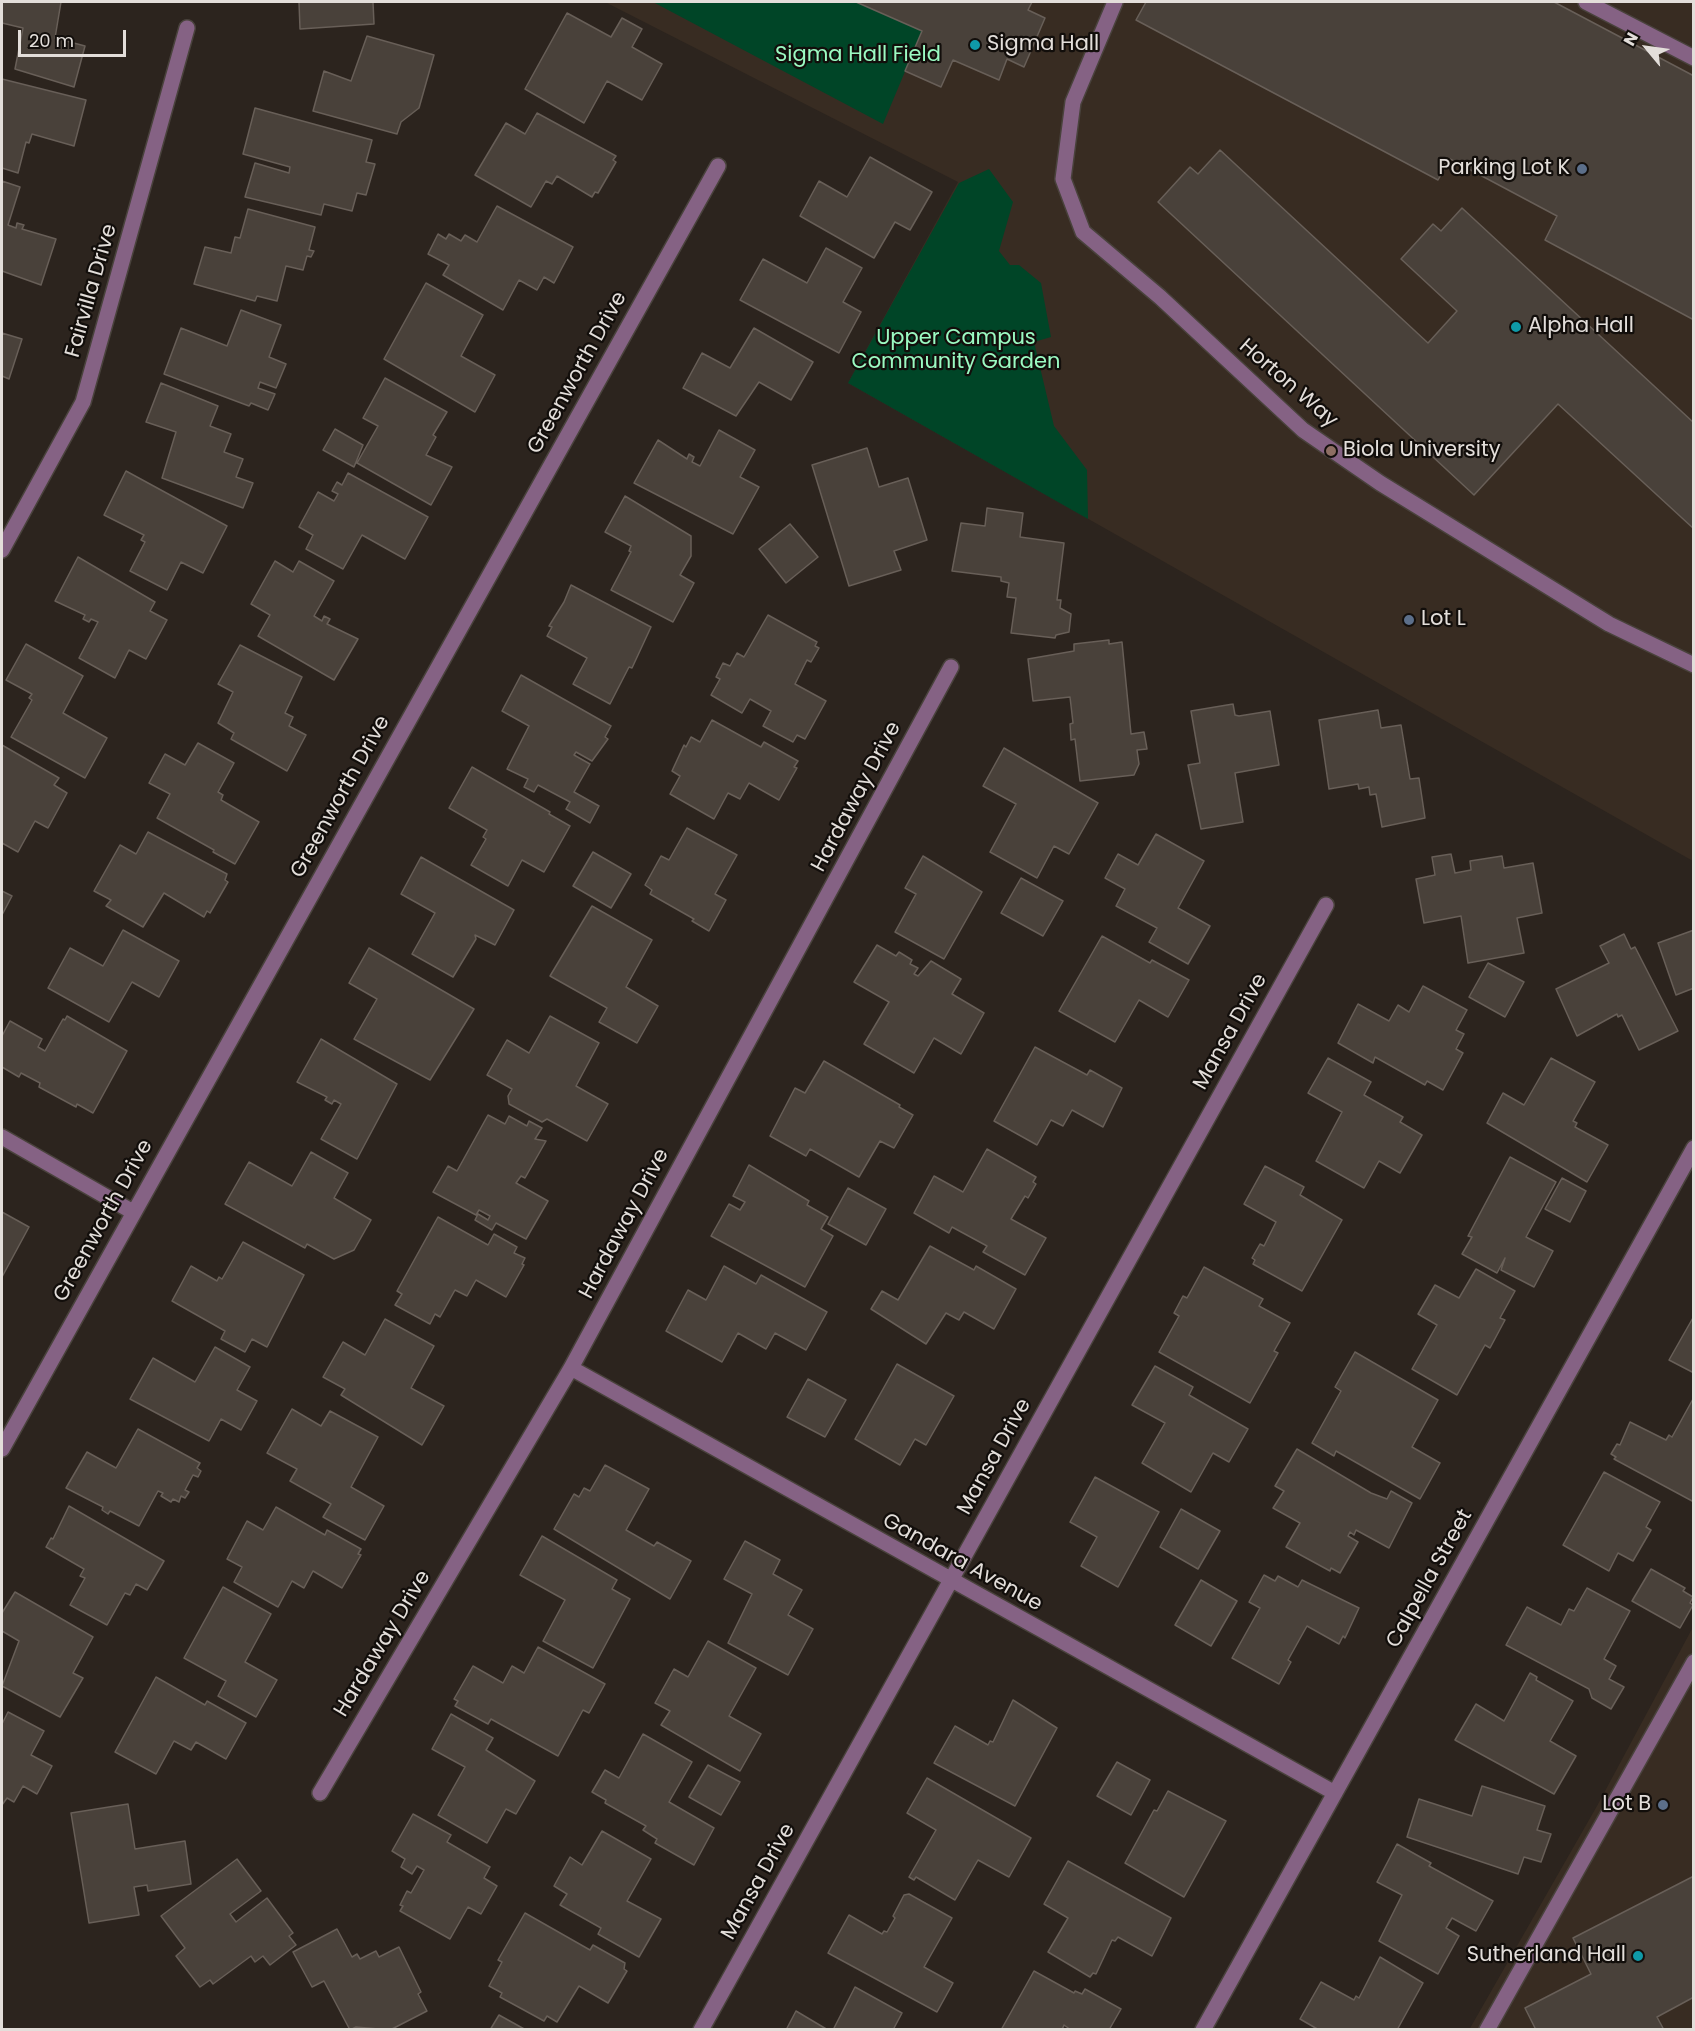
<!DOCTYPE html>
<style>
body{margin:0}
#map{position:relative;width:1695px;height:2031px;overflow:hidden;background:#2c241e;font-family:Poppins,sans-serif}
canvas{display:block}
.frame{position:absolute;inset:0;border:3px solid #e3deda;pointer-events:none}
.north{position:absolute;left:1617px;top:18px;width:60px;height:60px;-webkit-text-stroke:4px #120e0b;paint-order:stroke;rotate:299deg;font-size:16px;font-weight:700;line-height:24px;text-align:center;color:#e3deda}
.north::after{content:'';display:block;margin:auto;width:21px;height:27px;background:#e3deda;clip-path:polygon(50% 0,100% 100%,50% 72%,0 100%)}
.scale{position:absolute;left:18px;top:30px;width:108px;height:27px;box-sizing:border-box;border:3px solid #e3deda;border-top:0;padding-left:8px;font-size:18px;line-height:21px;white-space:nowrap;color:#e3deda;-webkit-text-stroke:4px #120e0b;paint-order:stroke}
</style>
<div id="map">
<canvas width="1695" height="2031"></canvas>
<div class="frame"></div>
<div class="north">N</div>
<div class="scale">20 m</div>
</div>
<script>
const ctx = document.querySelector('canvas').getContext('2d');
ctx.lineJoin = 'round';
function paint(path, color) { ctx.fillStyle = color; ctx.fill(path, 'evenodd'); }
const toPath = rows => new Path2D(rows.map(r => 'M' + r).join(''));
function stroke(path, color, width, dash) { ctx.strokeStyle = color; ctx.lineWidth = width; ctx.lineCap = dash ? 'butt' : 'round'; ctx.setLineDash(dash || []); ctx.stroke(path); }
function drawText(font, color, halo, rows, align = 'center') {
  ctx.font = font + ' Poppins,sans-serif'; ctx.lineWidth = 4.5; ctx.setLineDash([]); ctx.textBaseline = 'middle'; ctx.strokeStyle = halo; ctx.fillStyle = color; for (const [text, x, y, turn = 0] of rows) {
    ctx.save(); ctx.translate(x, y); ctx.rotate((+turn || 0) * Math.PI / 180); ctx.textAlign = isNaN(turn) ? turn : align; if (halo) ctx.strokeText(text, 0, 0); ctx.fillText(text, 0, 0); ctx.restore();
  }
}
paint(toPath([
 [605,2,1693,2,1693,861,848,383,958,182],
 [1693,1627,1693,2029,1469,2030,1597,1806]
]), '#382c22');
paint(toPath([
 [653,2,857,2,922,31,883,124],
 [989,169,1013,202,999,251,1010,265,1019,265,1041,283,1051,337,1034,342,1054,426,1087,470,1088,519,848,383,959,183]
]), '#004527');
const building = toPath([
 [2,2,61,2,55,38,85,46,74,87,15,69,23,28,2,23,2,2],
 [299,2,373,2,374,24,300,29,299,2],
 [856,2,1032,2,1028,10,1045,18,1024,67,1007,59,999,80,953,60,941,87,905,71,922,31,856,2],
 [1146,2,1554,2,1694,76,1694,320,1545,240,1557,216,1450,159,1438,180,1136,20,1146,2],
 [567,13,611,37,622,18,642,29,632,47,662,64,642,100,607,81,584,123,525,89,567,13],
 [367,36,434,55,419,108,401,122,397,134,313,111,324,71,351,81,367,36],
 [2,79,86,100,74,146,32,134,29,143,26,142,18,173,2,168,2,79],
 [255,108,372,140,366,162,375,164,366,195,357,193,352,211,324,204,321,215,245,197,255,163,289,173,290,167,243,154,255,108],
 [537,113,616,156,613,160,616,162,598,193,595,192,592,197,557,176,552,184,546,181,531,207,475,175,506,123,525,134,537,113],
 [1220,150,1428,343,1457,311,1401,259,1433,224,1441,231,1462,208,1694,423,1694,529,1558,404,1474,495,1158,202,1190,167,1198,174,1220,150],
 [870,157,932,192,910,230,895,222,874,258,800,216,819,181,847,197,870,157],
 [2,181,20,187,8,225,16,228,17,223,24,225,22,229,56,239,41,285,2,271,2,181],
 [497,206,573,247,554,283,544,277,537,290,519,280,503,310,443,275,449,265,428,254,438,234,446,239,449,234,461,241,465,235,477,242,497,206],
 [248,209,315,227,309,250,314,251,311,257,307,256,303,270,286,266,277,301,257,296,255,301,194,284,205,247,231,253,235,237,240,238,248,209],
 [826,248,862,268,843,302,861,312,839,353,740,300,763,259,807,283,826,248],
 [426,283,483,315,461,356,495,375,475,412,384,359,426,283],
 [241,310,281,325,269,357,286,364,276,388,260,382,258,388,275,394,268,410,251,403,249,406,164,374,181,328,227,346,241,310],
 [754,328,813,362,791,400,759,382,736,416,683,388,702,353,730,368,754,328],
 [2,333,22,339,9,379,2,376,2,333],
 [385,378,447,412,433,435,436,437,426,455,452,467,431,505,357,463,378,426,363,418,385,378],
 [161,383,218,406,210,426,231,434,224,452,243,459,236,477,253,483,243,508,162,478,176,432,146,422,161,383],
 [335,429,363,445,354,467,323,450,335,429],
 [719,430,755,450,740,477,759,487,733,534,634,483,658,440,687,459,689,454,694,457,692,462,700,466,719,430],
 [867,448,879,487,908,478,927,540,894,551,901,570,849,586,812,465,867,448],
 [126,471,227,526,203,573,181,562,167,590,130,571,145,542,141,540,144,535,104,515,126,471],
 [348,473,428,517,405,559,362,535,343,569,306,549,313,535,299,527,318,492,334,501,338,494,332,491,337,482,342,485,348,473],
 [625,496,691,536,691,556,680,575,694,583,673,622,611,590,631,552,629,551,631,546,605,532,625,496],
 [987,508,1023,513,1020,537,1064,543,1057,600,1061,600,1060,608,1071,614,1069,632,1056,635,1055,638,1011,633,1016,598,1007,597,1009,583,1001,581,1001,577,952,571,961,523,985,526,987,508],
 [790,524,818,557,786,583,759,549,790,524],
 [78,557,155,602,150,611,167,620,146,659,129,650,115,678,79,658,98,622,91,619,89,622,83,619,85,615,55,601,78,557],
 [275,561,293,572,299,561,334,581,314,616,322,621,324,616,330,619,327,624,358,639,334,680,258,636,270,615,251,604,275,561],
 [571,585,651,627,632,668,629,667,610,704,573,684,587,658,547,636,552,627,549,626,564,602,571,585],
 [768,615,817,642,815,646,819,648,811,662,807,660,795,684,826,701,805,739,797,735,793,742,763,726,771,711,750,699,742,713,711,695,720,679,716,677,723,663,730,666,737,653,744,657,768,615],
 [1109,640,1109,644,1122,642,1131,734,1144,732,1147,749,1137,750,1139,764,1134,775,1080,781,1075,739,1071,740,1070,724,1073,723,1070,697,1033,701,1028,659,1074,651,1074,644,1109,640],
 [26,644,83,676,63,713,107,738,85,778,11,737,32,700,29,698,32,694,6,680,26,644],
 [240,645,302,677,285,713,293,717,289,726,306,735,287,771,231,739,234,733,218,723,233,692,218,684,240,645],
 [521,675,611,726,605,737,608,739,592,761,576,752,574,755,590,764,574,792,599,806,590,823,566,809,570,802,538,785,534,792,524,787,528,779,507,769,529,726,502,711,521,675],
 [1233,704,1235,715,1239,716,1270,711,1279,765,1235,773,1243,822,1201,829,1188,765,1200,763,1191,711,1233,704],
 [1378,710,1381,728,1401,725,1410,779,1419,778,1425,818,1382,827,1376,794,1370,795,1369,787,1359,789,1358,784,1329,789,1319,720,1378,710],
 [712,720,761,747,764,742,798,761,794,767,797,768,779,800,749,783,740,799,728,793,714,819,670,794,680,776,672,771,684,745,686,747,691,737,700,742,712,720],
 [198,743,234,763,218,792,223,795,221,800,259,822,235,864,213,852,214,850,157,818,170,794,149,783,165,754,185,765,198,743],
 [2,745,59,778,54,785,67,793,48,828,35,821,18,852,2,843,2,745],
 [1004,748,1098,803,1069,854,1054,846,1037,878,990,852,1016,804,983,786,1004,748],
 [472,767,550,812,549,814,570,826,544,872,522,860,508,886,471,865,486,839,483,837,487,830,449,808,472,767],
 [687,828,737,855,715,894,726,900,709,931,692,921,694,919,650,894,652,890,645,885,661,856,669,860,687,828],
 [148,832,227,874,225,880,228,882,210,913,207,911,204,917,164,893,143,927,106,906,111,900,94,891,120,845,136,854,148,832],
 [1156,834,1204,861,1178,908,1210,926,1188,964,1149,942,1157,928,1116,906,1125,889,1105,878,1118,854,1138,865,1156,834],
 [593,852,631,874,611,908,573,886,593,852],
 [1451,854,1455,873,1471,870,1470,861,1502,856,1504,868,1533,863,1542,913,1517,918,1524,953,1468,963,1461,916,1424,923,1416,879,1435,875,1432,857,1451,854],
 [923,856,982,892,944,959,895,932,916,894,905,888,923,856],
 [421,857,514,910,495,945,475,935,476,939,453,977,412,954,435,913,401,894,421,857],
 [1021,878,1063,901,1043,936,1001,913,1021,878],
 [2,891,12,896,2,915,2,891],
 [592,906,652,940,626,987,658,1006,637,1043,599,1022,607,1008,550,976,592,906],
 [123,930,179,961,159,997,132,982,109,1022,48,988,70,948,103,966,123,930],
 [1694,930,1694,988,1676,995,1658,943,1694,930],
 [1624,934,1631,949,1635,947,1678,1031,1639,1050,1622,1015,1618,1017,1617,1014,1577,1036,1556,989,1609,963,1600,946,1624,934],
 [1102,936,1150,963,1152,960,1189,980,1168,1017,1139,1000,1115,1042,1059,1011,1102,936],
 [877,945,896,956,899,952,912,960,910,964,918,968,914,974,918,976,931,961,961,979,952,994,984,1013,961,1054,934,1038,914,1073,864,1044,889,1002,854,982,877,945],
 [369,948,474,1009,430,1080,354,1039,377,999,349,983,369,948],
 [1488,963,1524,982,1505,1017,1469,997,1488,963],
 [1423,986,1467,1010,1456,1030,1464,1034,1456,1049,1463,1053,1443,1090,1427,1081,1425,1085,1375,1057,1373,1063,1338,1043,1358,1004,1389,1021,1398,1005,1409,1012,1423,986],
 [67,1016,127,1051,93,1113,77,1104,76,1107,39,1087,40,1083,21,1073,19,1077,2,1067,2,1036,10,1021,42,1039,38,1047,45,1051,63,1019,65,1020,67,1016],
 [550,1016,599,1043,576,1086,608,1104,587,1141,547,1119,542,1122,509,1104,508,1096,512,1089,487,1075,507,1040,529,1053,550,1016],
 [321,1039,397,1084,357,1159,321,1139,341,1104,334,1100,332,1104,325,1100,327,1097,297,1082,321,1039],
 [1035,1047,1087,1075,1090,1070,1122,1088,1103,1127,1072,1110,1063,1126,1051,1120,1037,1145,994,1121,1035,1047],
 [1328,1058,1371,1082,1364,1095,1403,1117,1400,1122,1422,1135,1400,1173,1379,1161,1364,1188,1316,1161,1342,1112,1308,1093,1328,1058],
 [1551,1058,1595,1082,1573,1121,1577,1123,1575,1127,1608,1145,1587,1182,1487,1123,1503,1093,1524,1105,1551,1058],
 [824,1061,900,1105,899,1107,913,1115,894,1148,880,1141,859,1177,810,1149,806,1156,770,1136,795,1088,805,1093,824,1061],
 [488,1115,505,1124,509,1116,527,1126,529,1121,542,1128,535,1139,546,1141,525,1178,521,1176,516,1183,548,1201,526,1239,496,1223,492,1230,475,1220,478,1214,488,1220,490,1216,479,1210,476,1215,433,1192,448,1166,457,1171,488,1115],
 [987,1149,1036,1177,1033,1182,1036,1184,1028,1198,1025,1196,1011,1219,1046,1238,1025,1275,983,1252,987,1246,952,1227,949,1233,914,1213,934,1176,963,1192,987,1149],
 [311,1152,348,1173,334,1198,371,1220,354,1250,334,1259,307,1244,305,1248,225,1204,249,1162,292,1186,311,1152],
 [1510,1157,1556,1182,1526,1237,1553,1251,1534,1287,1501,1270,1505,1258,1497,1273,1462,1254,1472,1237,1468,1236,1510,1157],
 [749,1165,809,1201,807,1205,828,1217,821,1229,833,1236,805,1287,711,1236,729,1204,740,1210,745,1202,733,1196,749,1165],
 [1265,1166,1304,1187,1300,1195,1342,1220,1302,1291,1253,1264,1255,1260,1252,1258,1260,1244,1264,1246,1276,1222,1244,1204,1265,1166],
 [1562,1178,1586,1191,1570,1222,1545,1209,1562,1178],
 [848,1188,886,1209,866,1245,828,1224,848,1188],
 [2,1212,29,1227,2,1277,2,1212],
 [438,1217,488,1245,494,1234,517,1247,514,1253,525,1258,522,1264,524,1265,506,1297,476,1280,467,1296,455,1290,440,1317,435,1314,430,1324,395,1305,402,1294,397,1291,438,1217],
 [243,1242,304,1275,267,1347,252,1339,245,1352,221,1339,225,1331,172,1301,191,1266,217,1281,219,1277,222,1279,243,1242],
 [930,1246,974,1270,976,1266,1016,1289,994,1329,964,1312,959,1320,946,1313,926,1344,871,1309,882,1291,898,1300,930,1246],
 [724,1266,756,1284,761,1275,827,1312,806,1350,775,1333,766,1349,738,1333,722,1362,666,1331,688,1290,706,1300,724,1266],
 [1204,1267,1263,1299,1259,1306,1290,1323,1274,1351,1278,1353,1250,1403,1159,1352,1179,1316,1174,1313,1183,1296,1187,1298,1204,1267],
 [1476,1269,1515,1291,1500,1318,1505,1320,1490,1348,1485,1345,1457,1395,1412,1369,1437,1325,1418,1314,1435,1285,1459,1298,1476,1269],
 [1694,1316,1694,1373,1669,1360,1694,1316],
 [385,1319,434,1346,411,1388,444,1406,422,1445,341,1395,345,1389,323,1377,343,1342,365,1355,385,1319],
 [215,1347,250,1367,237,1390,257,1401,241,1430,221,1419,209,1441,130,1399,153,1358,195,1382,215,1347],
 [1355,1352,1438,1400,1412,1447,1440,1463,1420,1499,1336,1451,1334,1456,1312,1443,1341,1391,1335,1387,1355,1352],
 [897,1364,954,1396,926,1445,915,1439,900,1465,855,1439,897,1364],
 [1155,1366,1193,1387,1189,1395,1248,1429,1229,1462,1213,1453,1191,1492,1142,1463,1165,1423,1132,1405,1155,1366],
 [808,1379,846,1400,825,1437,787,1417,808,1379],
 [1693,1399,1694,1399,1694,1502,1614,1459,1616,1457,1611,1454,1617,1444,1620,1445,1630,1422,1666,1440,1669,1435,1672,1437,1693,1399],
 [292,1409,321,1426,330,1411,378,1437,351,1487,384,1506,365,1540,323,1517,331,1504,290,1481,297,1469,267,1453,292,1409],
 [138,1429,200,1463,197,1468,201,1471,198,1477,193,1475,185,1490,189,1492,185,1498,181,1496,179,1502,173,1499,171,1502,161,1496,163,1493,158,1491,139,1526,110,1511,108,1514,102,1510,103,1507,66,1488,87,1452,116,1468,138,1429],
 [1297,1449,1371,1493,1387,1499,1391,1491,1412,1503,1389,1548,1356,1530,1354,1535,1350,1532,1348,1536,1358,1542,1340,1573,1331,1568,1330,1571,1286,1547,1300,1523,1273,1508,1284,1491,1275,1486,1297,1449],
 [605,1465,649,1489,626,1530,654,1546,657,1542,691,1561,670,1599,554,1529,574,1494,579,1497,584,1488,590,1491,605,1465],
 [1604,1472,1660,1502,1646,1527,1651,1530,1633,1561,1618,1553,1609,1571,1563,1545,1604,1472],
 [1095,1477,1159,1512,1118,1587,1081,1566,1097,1537,1070,1522,1095,1477],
 [69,1506,164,1561,147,1590,136,1584,130,1595,125,1593,107,1625,70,1605,85,1578,80,1576,84,1569,46,1547,51,1538,53,1539,69,1506],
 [276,1507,325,1535,327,1530,361,1549,358,1554,361,1555,342,1588,313,1571,304,1588,292,1581,278,1607,234,1582,242,1567,227,1559,247,1521,263,1530,276,1507],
 [1181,1509,1220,1531,1198,1569,1160,1547,1181,1509],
 [542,1536,617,1580,612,1589,630,1599,593,1668,543,1641,565,1600,520,1575,542,1536],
 [745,1541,780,1560,773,1574,802,1590,788,1615,813,1629,788,1675,728,1643,752,1594,724,1579,745,1541],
 [1651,1569,1685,1588,1683,1591,1693,1597,1690,1603,1693,1605,1680,1628,1632,1601,1651,1569],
 [1264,1575,1275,1581,1278,1576,1298,1587,1302,1580,1359,1608,1345,1638,1343,1636,1339,1644,1307,1626,1288,1660,1291,1662,1279,1684,1232,1658,1260,1608,1249,1602,1264,1575],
 [1201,1580,1237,1601,1211,1646,1175,1625,1201,1580],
 [223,1587,271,1614,245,1662,277,1680,256,1717,218,1696,226,1681,184,1658,223,1587],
 [1587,1588,1630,1611,1604,1659,1616,1666,1609,1679,1624,1687,1611,1709,1592,1698,1589,1689,1506,1645,1527,1607,1561,1625,1569,1609,1574,1611,1587,1588],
 [15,1592,93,1637,73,1673,83,1678,60,1717,2,1686,19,1641,2,1631,2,1613,15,1592],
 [708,1641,756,1668,729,1716,761,1734,740,1771,661,1725,670,1711,655,1703,674,1669,688,1677,708,1641],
 [538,1647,605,1684,589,1713,583,1710,558,1756,491,1719,488,1724,455,1706,458,1701,454,1699,473,1666,503,1683,512,1666,524,1673,538,1647],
 [1530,1673,1537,1677,1536,1680,1573,1701,1550,1741,1576,1756,1554,1794,1455,1740,1476,1704,1504,1721,1530,1673],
 [156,1677,205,1705,207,1701,246,1723,226,1759,196,1742,191,1750,174,1741,156,1774,115,1752,156,1677],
 [1013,1700,1057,1728,1015,1806,934,1763,955,1726,988,1745,990,1741,993,1742,1013,1700],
 [8,1712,44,1731,31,1755,52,1766,37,1794,23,1786,14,1802,7,1798,2,1805,2,1724,8,1712],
 [451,1714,493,1738,486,1750,535,1781,516,1814,506,1809,487,1843,438,1815,465,1767,432,1749,451,1714],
 [643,1734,692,1762,669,1802,714,1828,694,1865,655,1843,657,1839,643,1830,646,1826,605,1803,606,1800,592,1792,605,1770,619,1778,643,1734],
 [1117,1762,1150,1780,1131,1815,1097,1796,1117,1762],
 [708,1765,740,1782,721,1815,689,1797,708,1765],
 [927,1778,1031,1838,1009,1877,978,1860,955,1900,916,1877,914,1880,909,1877,936,1830,907,1813,927,1778],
 [1482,1786,1545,1806,1537,1830,1551,1834,1541,1862,1524,1857,1518,1874,1407,1837,1419,1799,1472,1816,1482,1786],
 [1168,1791,1226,1821,1184,1897,1125,1863,1154,1810,1157,1811,1168,1791],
 [128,1804,135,1849,185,1841,191,1884,148,1891,147,1885,134,1887,139,1915,89,1923,71,1813,128,1804],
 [413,1814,451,1835,447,1842,490,1867,484,1878,497,1886,481,1914,468,1907,450,1939,400,1911,403,1906,400,1905,407,1891,411,1893,424,1870,417,1866,412,1874,401,1867,405,1859,392,1851,413,1814],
 [602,1831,651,1859,627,1901,661,1919,639,1957,598,1934,601,1928,560,1905,567,1894,554,1886,570,1857,582,1865,602,1831],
 [1397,1844,1431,1863,1429,1866,1493,1901,1476,1931,1452,1918,1446,1928,1459,1936,1438,1974,1379,1941,1402,1895,1377,1882,1397,1844],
 [237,1859,261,1891,230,1914,236,1922,267,1898,293,1933,289,1936,296,1945,270,1965,263,1956,255,1962,251,1956,213,1984,210,1980,200,1987,176,1956,185,1948,161,1916,237,1859],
 [1068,1861,1171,1918,1152,1956,1118,1937,1115,1941,1112,1940,1096,1974,1093,1973,1090,1977,1048,1952,1068,1918,1044,1904,1068,1861],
 [1694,1876,1694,1997,1657,2017,1664,2030,1536,2030,1525,2008,1591,1974,1573,1938,1694,1876],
 [909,1894,952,1918,924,1967,953,1983,937,2012,828,1953,849,1915,882,1934,884,1931,887,1932,895,1918,893,1916,904,1895,909,1894],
 [525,1913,590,1950,593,1945,625,1963,624,1969,627,1971,608,2003,579,1986,557,2022,547,2016,544,2021,500,1997,502,1993,489,1986,502,1962,498,1960,525,1913],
 [337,1929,352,1957,357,1954,360,1959,376,1951,379,1957,399,1947,421,1992,418,1994,427,2011,390,2030,356,2027,350,2030,324,1981,312,1987,293,1952,337,1929],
 [1380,1957,1423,1983,1397,2030,1319,2030,1300,2019,1321,1982,1354,2000,1356,1996,1359,1998,1380,1957],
 [1034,1971,1074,1993,1075,1991,1082,1994,1085,1989,1121,2009,1109,2030,1071,2030,1064,2025,1062,2030,1001,2030,1034,1971],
 [855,1987,902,2013,893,2030,833,2030,855,1987],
 [796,2011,828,2030,786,2030,796,2011],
 [499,2015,526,2030,490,2030,499,2015]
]);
paint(building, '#49413a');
stroke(building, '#685f58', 1.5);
const minor = toPath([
 [1115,2,1073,102,1063,179,1083,232,1160,297,1303,430,1380,483,1609,624,1694,665],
 [1586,2,1694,58],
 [2,550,83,402,187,28],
 [2,1137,133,1212],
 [571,1368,1335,1793],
 [2,1449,718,166],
 [320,1793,571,1368,951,667],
 [701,2030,1326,905],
 [1203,2030,1694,1148],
 [1487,2030,1694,1662]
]);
stroke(minor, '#49423c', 18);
stroke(minor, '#856284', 15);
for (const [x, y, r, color] of [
 [975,45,6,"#0f9aa8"],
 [1582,169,6,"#5c6f8a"],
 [1516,327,6,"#0f9aa8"],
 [1331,451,6,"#8d6e63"],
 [1409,620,6,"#5c6f8a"],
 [1663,1805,6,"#5c6f8a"],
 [1638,1956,6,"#0f9aa8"]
]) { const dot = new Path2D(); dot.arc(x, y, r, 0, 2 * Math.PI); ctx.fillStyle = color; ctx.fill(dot); stroke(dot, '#120e0b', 2); }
drawText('21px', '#e3deda', '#120e0b', [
 ["Sigma Hall",987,45],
 ["Parking Lot K",1570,169,"right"],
 ["Alpha Hall",1528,327],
 ["Biola University",1343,451],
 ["Lot L",1421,620],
 ["Lot B",1651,1805,"right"],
 ["Sutherland Hall",1626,1956,"right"]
], 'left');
drawText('21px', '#9bfac2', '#120e0b', [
 ["Sigma Hall Field",858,56],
 ["Upper Campus",956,339],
 ["Community Garden",956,363]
]);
drawText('21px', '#e3deda', '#120e0b', [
 ["Fairvilla Drive",92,291,-74],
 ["Greenworth Drive",578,373,-61],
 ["Horton Way",1288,384,41],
 ["Greenworth Drive",341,797,-61],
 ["Hardaway Drive",857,797,-62],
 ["Mansa Drive",1231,1032,-61],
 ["Greenworth Drive",104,1221,-61],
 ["Hardaway Drive",625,1224,-62],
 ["Mansa Drive",995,1457,-61],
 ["Gandara Avenue",962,1563,29],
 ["Calpella Street",1430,1579,-61],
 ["Hardaway Drive",383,1644,-59],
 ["Mansa Drive",759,1882,-61]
]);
</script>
